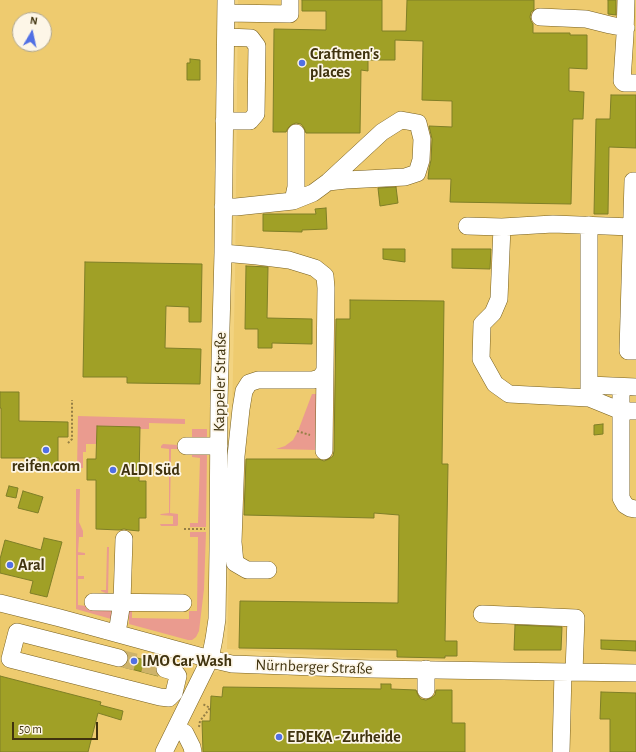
<!DOCTYPE html>
<meta charset="utf-8">
<style>
body{margin:0}
#map{position:relative;width:636px;height:752px;overflow:hidden;background:#f2d380;font-family:"Alegreya Sans",sans-serif}
canvas{display:block}
.north{position:absolute;left:12px;top:12px;width:40px;height:40px;box-sizing:border-box;background:#fdf6e7;border:1px solid #b1a891;border-radius:50%;rotate:9deg;font-size:11px;font-weight:700;line-height:16px;text-align:center;color:#40330f}
.north::after{content:'';display:block;margin:auto;width:14px;height:18px;background:#5170e4;clip-path:polygon(50% 0,100% 100%,50% 72%,0 100%)}
.scale{position:absolute;left:12px;top:722px;width:86px;height:18px;box-sizing:border-box;border:2px solid #40330f;border-top:0;padding-left:5px;font-size:12px;line-height:14px;white-space:nowrap;color:#40330f;-webkit-text-stroke:3px #fdf6e7;paint-order:stroke}
</style>
<div id="map">
<canvas width="636" height="752"></canvas>
<div class="north">N</div>
<div class="scale">50 m</div>
</div>
<script>
const ctx = document.querySelector('canvas').getContext('2d');
ctx.lineJoin = 'round';
function paint(path, color) { ctx.fillStyle = color; ctx.fill(path, 'evenodd'); }
const toPath = rows => new Path2D(rows.map(r => 'M' + r).join(''));
function stroke(path, color, width, dash) { ctx.strokeStyle = color; ctx.lineWidth = width; ctx.lineCap = dash ? 'butt' : 'round'; ctx.setLineDash(dash || []); ctx.stroke(path); }
function drawText(font, color, halo, rows, align = 'center') {
  ctx.font = font + ' "Alegreya Sans",sans-serif'; ctx.lineWidth = 3.5; ctx.setLineDash([]); ctx.textBaseline = 'middle'; ctx.strokeStyle = halo; ctx.fillStyle = color; for (const [text, x, y, turn = 0] of rows) {
    ctx.save(); ctx.translate(x, y); ctx.rotate((+turn || 0) * Math.PI / 180); ctx.textAlign = isNaN(turn) ? turn : align; if (halo) ctx.strokeText(text, 0, 0); ctx.fillText(text, 0, 0); ctx.restore();
  }
}
paint(toPath([
 [0,0,217,0,214,596,206,644,192,649,0,598],
 [20,20,44,20,44,44,20,44],
 [238,0,636,0,636,666,336,657,227,649,235,277],
 [0,606,176,653,194,664,194,683,157,752,0,752],
 [228,668,636,675,636,752,168,752,204,676]
]), '#eecb6f');
paint(toPath([
 [312,394,319,394,317,450,276,449,285,446,293,440,298,431],
 [78,416,185,419,185,424,149,423,149,429,140,429,140,427,97,426,97,444,86,444,86,452,83,452,83,468,77,468],
 [192,429,207,429,207,440,192,438],
 [163,444,178,445,179,449,171,449,170,513,178,514,178,525,177,526,161,526,160,524,173,524,173,516,160,515,161,514,169,513,169,449,161,448,161,446],
 [207,453,206,527,190,527,190,523,198,523,200,458,192,457,192,455,193,454],
 [76,489,80,489,79,522,83,531,83,537,79,537,78,552,85,553,85,555,78,555,78,576,84,576,84,579,78,579,78,605,86,606,86,609,110,610,112,612,111,619,76,609],
 [190,532,206,532,204,589,199,631,196,637,192,640,188,640,129,624,129,611,132,610,132,618,189,619,189,611,197,611,198,537,190,537],
 [107,547,109,547,108,594,101,591,101,590,106,590]
]), '#ea9b8f');
const building = toPath([
 [302,0,382,0,382,31,406,31,407,0,534,0,534,10,531,12,530,17,531,21,533,24,533,33,570,33,570,35,587,35,587,69,569,68,569,91,584,92,583,119,573,119,571,204,450,202,451,179,428,179,429,169,431,160,432,139,429,126,452,127,452,101,422,100,423,41,395,40,395,60,368,60,368,71,361,70,360,133,306,133,304,128,301,124,296,123,291,125,288,128,286,132,273,132,274,29,326,30,326,11,302,11,302,0],
 [608,0,616,0,616,15,608,14,608,0],
 [190,59,200,60,200,80,187,80,187,63,190,63,190,59],
 [611,95,636,95,636,148,609,147,608,214,594,214,596,119,610,119,611,95],
 [396,187,398,203,380,206,378,188,396,187],
 [326,208,327,229,302,230,302,232,263,231,263,214,316,214,315,209,326,208],
 [383,249,405,249,405,262,383,259,383,249],
 [452,249,491,249,490,269,452,268,452,249],
 [85,262,202,264,201,322,189,322,189,307,166,306,165,348,201,349,200,384,127,383,127,377,83,377,85,262],
 [246,266,268,267,267,318,312,319,312,344,272,343,272,348,258,348,258,329,245,329,246,266],
 [350,300,444,301,442,464,448,464,445,641,457,641,457,656,445,656,445,658,397,657,397,650,239,648,240,601,398,603,399,515,374,513,374,518,244,515,246,459,319,459,324,461,329,459,333,456,334,451,336,319,350,319,350,300],
 [0,392,19,392,19,421,68,422,68,437,58,437,58,465,39,465,39,458,1,458,1,408,0,408,0,392],
 [603,424,603,434,594,435,594,425,603,424],
 [97,426,140,427,139,481,146,481,146,518,139,518,139,531,129,530,124,529,119,530,96,529,96,480,87,480,87,459,96,459,97,426],
 [9,486,18,488,16,498,6,496,9,486],
 [23,491,43,497,38,513,18,508,23,491],
 [44,538,62,542,47,597,30,593,33,581,0,573,0,559,5,540,41,550,44,538],
 [515,625,562,627,561,650,514,650,515,625],
 [601,640,636,641,636,651,601,649,601,640],
 [129,656,157,663,155,667,155,671,158,676,123,667,126,665,129,661,129,656],
 [0,676,101,702,100,705,123,711,121,720,98,713,88,752,0,752,0,676],
 [381,684,391,684,391,689,416,690,418,695,421,699,426,700,431,698,435,695,436,690,452,690,452,723,465,723,465,752,203,752,202,721,210,721,211,696,222,697,223,687,381,689,381,684],
 [601,692,636,693,636,752,610,752,610,719,600,719,601,692]
]);
paint(building, '#a0a026');
stroke(building, '#7f7f27', 1);
stroke(toPath([
 [119,658,165,669]
]), '#ceb369', 17, [17, 8]);
const minor = toPath([
 [626,0,625,35,622,81,624,83,636,83],
 [226,13,290,14,290,0],
 [540,17,586,19,610,25,626,28],
 [224,121,250,121,256,114,257,46,251,38,226,37],
 [636,181,633,181,628,351,636,351],
 [293,201,296,187,296,133],
 [223,207,236,207,293,201,313,193,328,182,382,132,401,120,418,123,422,139,421,160,417,173,405,177,346,180,328,182],
 [589,225,589,398,621,411,636,411],
 [467,226,502,227,553,224,632,227],
 [502,227,499,299,493,313,482,324,481,359,495,384,509,394,589,398],
 [223,253,257,256,289,260,315,268,325,276,326,288,324,451],
 [589,385,636,387],
 [621,387,621,498,625,505,630,508,636,509],
 [186,446,219,446],
 [268,570,247,570,235,563,233,542,236,456,241,409,244,391,249,383,258,380,313,380,320,378,325,371],
 [93,602,183,603],
 [0,603,60,618,210,659,232,664,370,669,636,673],
 [482,614,576,618,574,672],
 [117,633,122,602,124,539],
 [119,658,17,632,10,659,160,697,169,698,174,693,178,676,175,672,165,669],
 [426,690,426,669],
 [176,728,185,733,192,747,193,752],
 [164,752,210,659,214,639,217,619,218,550,219,402,223,253,226,0],
 [561,752,563,672]
]);
stroke(minor, '#765f1f', 18);
stroke(toPath([
 [297,431,310,435],
 [68,443,72,439,72,400],
 [184,529,205,529],
 [199,727,200,721,210,708,203,704]
]), '#957f45', 2, [2, 2]);
stroke(minor, '#fff', 17);
for (const [x, y, r, color] of [
 [302,63,4,"#5170e4"],
 [46,450,4,"#5170e4"],
 [113,470,4,"#5170e4"],
 [10,565,4,"#5170e4"],
 [134,661,4,"#5170e4"],
 [279,737,4,"#5170e4"]
]) { const dot = new Path2D(); dot.arc(x, y, r, 0, 2 * Math.PI); ctx.fillStyle = color; ctx.fill(dot); stroke(dot, '#fdf6e7', 1.5); }
drawText('bold 16px', '#40330f', '#fdf6e7', [
 ["Craftmen's",310,54],
 ["places",310,72],
 ["reifen.com",46,466,"center"],
 ["ALDI Süd",121,470],
 ["Aral",18,565],
 ["IMO Car Wash",142,661],
 ["EDEKA - Zurheide",287,737]
], 'left');
drawText('16px', '#40330f', '#fdf6e7', [
 ["Kappeler Straße",220,382,-89],
 ["Nürnberger Straße",314,667,2]
]);
</script>
